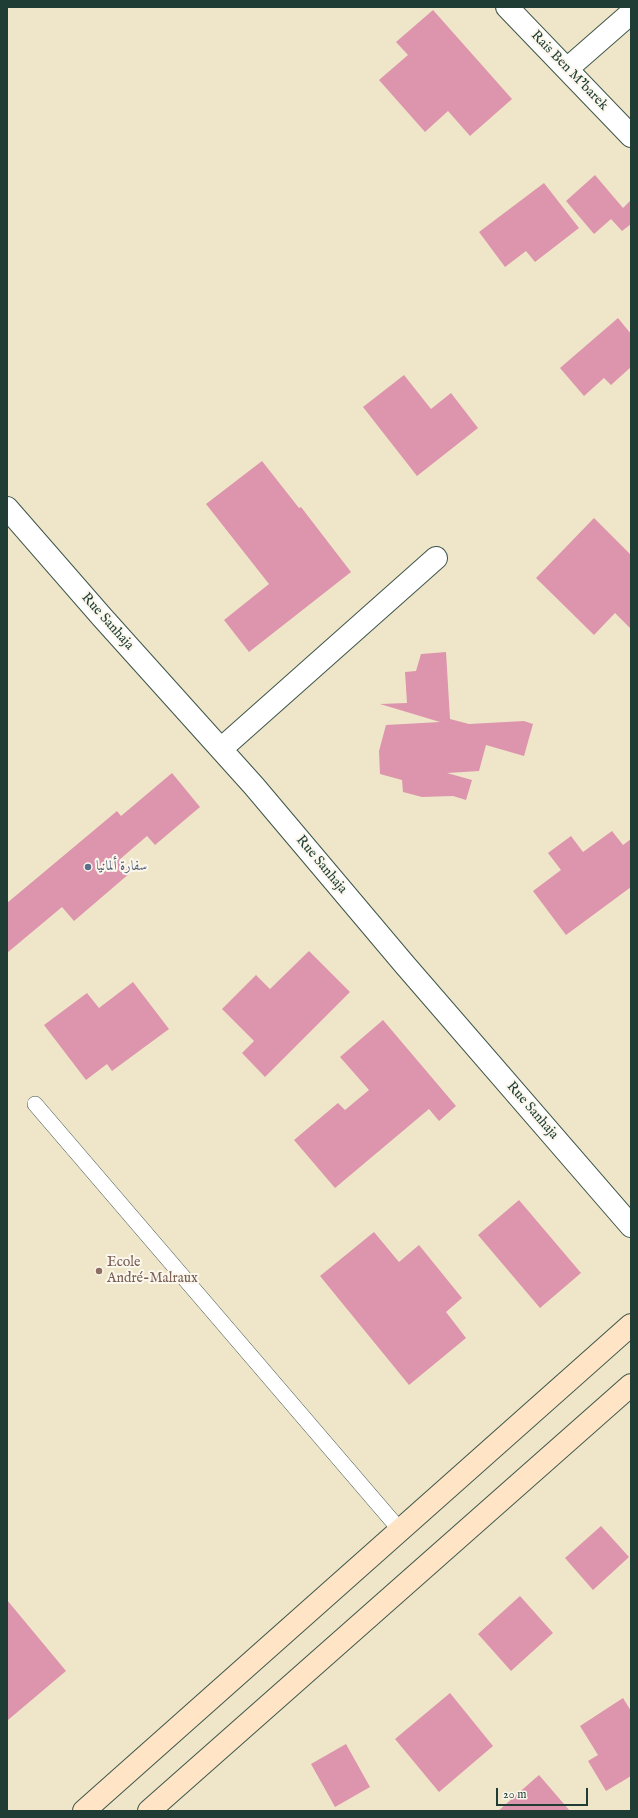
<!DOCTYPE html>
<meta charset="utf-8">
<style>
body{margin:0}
#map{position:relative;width:638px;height:1818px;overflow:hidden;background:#efe6c9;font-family:"IM FELL English",serif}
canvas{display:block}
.frame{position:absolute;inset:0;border:8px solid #1f3d34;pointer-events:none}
.scale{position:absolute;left:496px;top:1788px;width:92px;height:18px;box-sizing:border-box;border:2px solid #1f3d34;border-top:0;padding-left:5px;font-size:12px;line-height:14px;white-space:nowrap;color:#1f3d34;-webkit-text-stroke:3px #fbf7ec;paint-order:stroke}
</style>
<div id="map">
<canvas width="638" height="1818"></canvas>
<div class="frame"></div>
<div class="scale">20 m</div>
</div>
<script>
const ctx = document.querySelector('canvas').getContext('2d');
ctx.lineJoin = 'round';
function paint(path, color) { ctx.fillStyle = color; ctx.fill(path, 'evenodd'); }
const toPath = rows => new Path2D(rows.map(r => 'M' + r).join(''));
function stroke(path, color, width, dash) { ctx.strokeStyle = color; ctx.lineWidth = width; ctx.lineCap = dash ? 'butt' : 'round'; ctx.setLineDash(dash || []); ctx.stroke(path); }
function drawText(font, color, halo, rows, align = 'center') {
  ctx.font = font + ' "IM FELL English",Amiri,serif'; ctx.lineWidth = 4; ctx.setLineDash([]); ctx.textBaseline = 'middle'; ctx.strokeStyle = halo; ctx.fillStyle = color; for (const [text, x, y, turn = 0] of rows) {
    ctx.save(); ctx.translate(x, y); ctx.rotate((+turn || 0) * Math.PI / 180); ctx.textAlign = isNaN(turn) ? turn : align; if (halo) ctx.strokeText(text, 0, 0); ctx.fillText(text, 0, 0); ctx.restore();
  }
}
paint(toPath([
 [433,10,512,99,470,136,448,111,425,132,379,80,408,55,396,42],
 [595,175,623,208,631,200,631,224,622,231,611,219,594,234,566,201],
 [544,183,579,228,535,262,526,251,505,267,479,232],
 [618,318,631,334,631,367,611,385,604,378,584,396,560,368],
 [404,375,431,409,451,393,478,428,417,476,363,407],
 [262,461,299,508,301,507,351,572,249,652,224,620,269,584,206,504],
 [594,518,631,555,631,629,615,613,594,635,536,578],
 [446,652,450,719,469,724,524,721,533,724,524,756,486,745,479,771,447,773,472,780,466,800,453,796,422,797,403,792,402,780,380,774,379,751,386,725,440,722,380,704,407,703,405,672,416,671,421,654],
 [172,773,200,807,155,845,147,836,119,860,130,873,74,921,62,907,7,953,7,903,117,811,121,816],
 [612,831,623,845,631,839,631,887,566,935,533,891,561,870,548,853,571,836,583,852],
 [309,951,350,992,265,1077,242,1053,254,1041,222,1009,256,975,270,989],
 [133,982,169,1029,112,1071,107,1064,86,1080,44,1025,87,993,99,1008],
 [383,1020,456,1106,439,1121,429,1109,335,1188,294,1140,338,1103,345,1110,369,1090,340,1057],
 [519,1200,581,1273,540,1308,478,1235],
 [374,1232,399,1262,419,1245,462,1298,446,1312,466,1338,409,1385,320,1276],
 [601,1526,629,1557,593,1590,565,1558],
 [520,1596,553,1633,511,1671,478,1634],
 [7,1600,66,1671,8,1720,7,1719],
 [450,1693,493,1746,439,1792,395,1739],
 [623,1698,631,1711,631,1776,606,1791,588,1761,598,1755,580,1726],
 [346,1744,370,1787,335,1807,311,1764],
 [539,1775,570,1811,498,1811]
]), '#dd94ad');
const lane = toPath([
 [35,1104,400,1530]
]);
const street = toPath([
 [507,7,631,136],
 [567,69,631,13],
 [7,508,102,617,254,786,405,965,631,1226],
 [221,749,436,558]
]);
const secondary = toPath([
 [84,1811,631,1325],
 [149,1811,631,1385]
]);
stroke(lane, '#3e564a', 16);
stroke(street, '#3e564a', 24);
stroke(secondary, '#3e564a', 24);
stroke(lane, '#fff', 15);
stroke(street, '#fff', 22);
stroke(secondary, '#ffe4c6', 22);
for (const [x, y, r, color] of [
 [88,867,4,"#5c6f8a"],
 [99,1271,4,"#8d6e63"]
]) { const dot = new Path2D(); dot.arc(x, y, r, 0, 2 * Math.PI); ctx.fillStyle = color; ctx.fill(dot); stroke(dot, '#fbf7ec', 1.5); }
drawText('14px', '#1f3d34', '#fbf7ec', [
 ["Rais Ben M’barek",569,71,46],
 ["Rue Sanhaja",107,622,48],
 ["Rue Sanhaja",321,865,50],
 ["Rue Sanhaja",532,1111,49]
]);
drawText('14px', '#4e5e75', '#fbf7ec', [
 ["سفارة ألمانيا",96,867]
], 'left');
drawText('14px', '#785e54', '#fbf7ec', [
 ["Ecole",107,1263],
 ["André-Malraux",107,1279]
], 'left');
</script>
